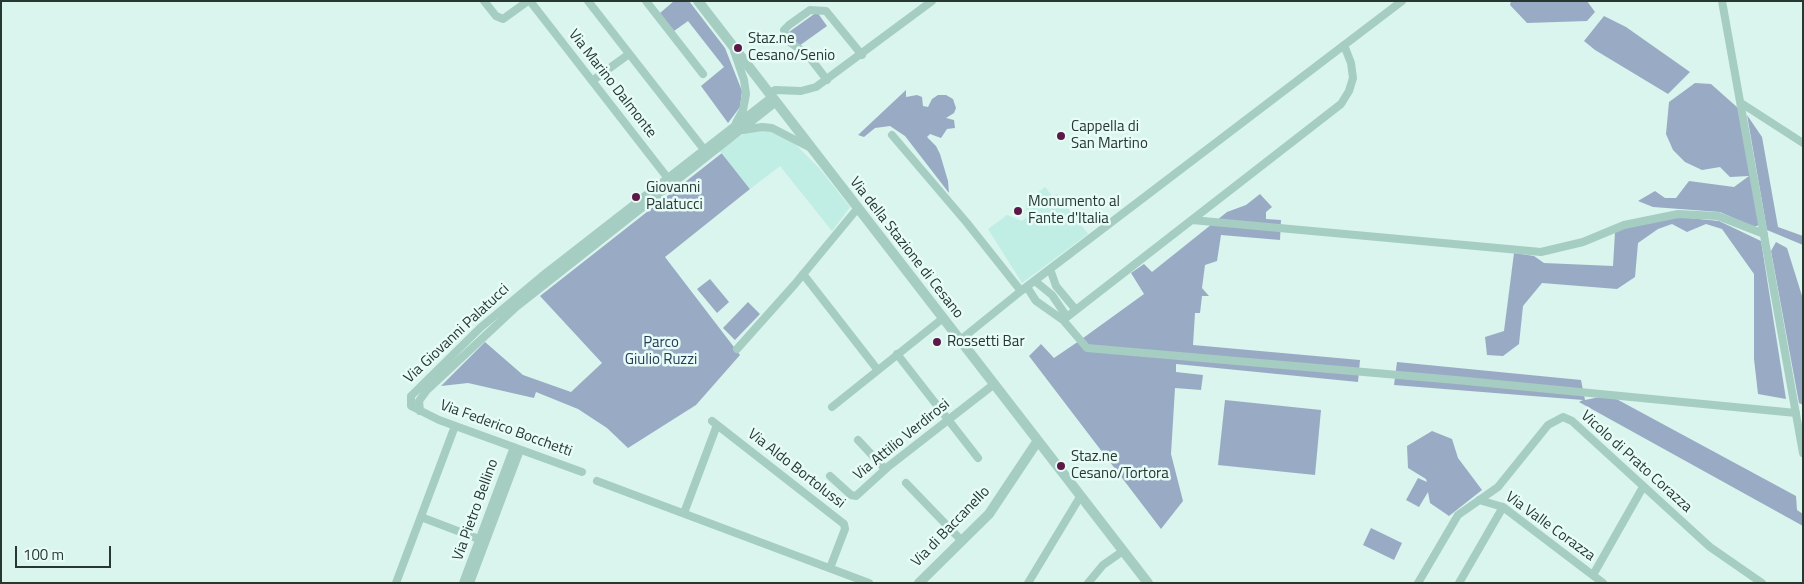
<!DOCTYPE html>
<style>
body{margin:0}
#map{position:relative;width:1804px;height:584px;overflow:hidden;background:#daf4ee;font-family:"Titillium Web",sans-serif}
canvas{display:block}
.frame{position:absolute;inset:0;border:2px solid #273831;pointer-events:none}
.scale{position:absolute;left:15px;top:546px;width:96px;height:22px;box-sizing:border-box;border:2px solid #273831;border-top:0;padding-left:6px;font-size:15px;line-height:18px;white-space:nowrap;color:#273831;-webkit-text-stroke:4px #e7fbf7;paint-order:stroke}
</style>
<div id="map">
<canvas width="1804" height="584"></canvas>
<div class="frame"></div>
<div class="scale">100 m</div>
</div>
<script>
const ctx = document.querySelector('canvas').getContext('2d');
ctx.lineJoin = 'round';
function paint(path, color) { ctx.fillStyle = color; ctx.fill(path, 'evenodd'); }
const toPath = rows => new Path2D(rows.map(r => 'M' + r).join(''));
function stroke(path, color, width, dash) { ctx.strokeStyle = color; ctx.lineWidth = width; ctx.lineCap = dash ? 'butt' : 'round'; ctx.setLineDash(dash || []); ctx.stroke(path); }
function drawText(font, color, halo, rows, align = 'center') {
  ctx.font = font + ' "Titillium Web",sans-serif'; ctx.lineWidth = 5; ctx.setLineDash([]); ctx.textBaseline = 'middle'; ctx.strokeStyle = halo; ctx.fillStyle = color; for (const [text, x, y, turn = 0] of rows) {
    ctx.save(); ctx.translate(x, y); ctx.rotate((+turn || 0) * Math.PI / 180); ctx.textAlign = isNaN(turn) ? turn : align; if (halo) ctx.strokeText(text, 0, 0); ctx.fillText(text, 0, 0); ctx.restore();
  }
}
paint(toPath([
 [674,1,689,1,725,48,742,91,740,107,728,123,701,86,724,67,688,21,674,31,660,13],
 [1511,1,1587,1,1595,12,1587,21,1527,23,1510,5],
 [817,12,827,26,799,46,789,32],
 [1604,16,1626,27,1690,72,1668,94,1595,50,1584,41],
 [1695,83,1711,84,1738,108,1759,225,1754,227,1720,212,1653,207,1638,201,1655,191,1665,198,1676,198,1689,181,1734,187,1749,176,1730,177,1720,167,1702,170,1685,162,1673,150,1666,134,1669,102],
 [906,90,906,97,917,95,922,97,923,106,928,107,932,99,938,95,946,95,953,99,956,108,954,113,946,118,954,120,955,128,947,129,941,138,930,134,927,137,936,146,940,154,948,181,949,193,905,136,890,126,875,128,864,137,858,135],
 [1747,115,1762,137,1778,227,1803,236,1803,245,1767,230],
 [722,153,750,189,665,257,740,355,696,405,628,448,607,428,578,409,536,392,534,398,468,383,441,386,485,342,523,375,571,392,602,363,540,296],
 [1260,194,1272,207,1266,212,1266,219,1281,220,1280,240,1221,235,1217,261,1205,265,1202,288,1209,296,1202,296,1200,313,1195,313,1193,345,1360,360,1358,382,1176,364,1176,372,1203,375,1201,390,1175,388,1171,454,1183,501,1161,529,1029,356,1041,344,1054,358,1079,341,1144,294,1131,273,1144,264,1152,272,1227,212,1246,205],
 [1678,217,1719,221,1761,241,1786,399,1758,394,1754,359,1754,274,1722,229,1706,224,1687,232,1672,224,1658,229,1638,243,1635,277,1617,289,1542,283,1523,306,1519,344,1503,356,1487,355,1485,337,1504,331,1514,253,1534,256,1544,263,1613,266,1615,232,1628,223],
 [1776,242,1787,248,1803,299,1803,405,1799,403,1771,251],
 [710,279,729,302,717,313,697,289],
 [748,302,760,314,735,340,723,328],
 [1397,362,1581,380,1585,400,1609,395,1796,496,1797,510,1803,514,1803,526,1579,402,1583,400,1394,385],
 [1225,400,1321,410,1315,475,1218,465],
 [1432,431,1452,439,1458,458,1482,490,1449,516,1430,503,1428,492,1419,507,1406,500,1418,478,1427,482,1426,479,1408,468,1407,446],
 [1371,528,1402,543,1394,560,1363,545]
]), '#99abc4');
paint(toPath([
 [770,130,795,144,819,168,850,207,832,231,780,166,750,189,719,150,746,132],
 [1045,187,1053,197,1057,194,1088,234,1022,283,988,229,1007,215,1022,221,1027,217,1026,202]
]), '#c0ede4');
stroke(toPath([
 [484,1,496,16,503,19,528,1],
 [530,1,670,181],
 [588,1,706,152],
 [646,1,703,74],
 [1722,1,1803,453],
 [734,51,744,80,746,94,743,110,736,123],
 [827,80,807,54,788,41,784,30,789,25,810,10,826,11,862,55],
 [592,81,629,54],
 [769,93,775,90,801,91,816,87,932,1],
 [1741,103,1803,143],
 [743,130,762,127,772,128,809,147],
 [892,135,967,223,1021,291],
 [1192,220,1541,252,1583,242,1624,225,1678,214,1718,216,1764,234],
 [1050,269,1056,286,1076,310],
 [803,274,877,369],
 [1035,281,1052,295,1067,317],
 [1027,287,1036,301,1063,320,1087,348,1456,380,1796,413],
 [1063,320,1341,104,1349,91,1353,78,1351,63,1344,45],
 [959,341,1021,291,1402,1],
 [737,349,795,284,857,209],
 [897,354,978,458],
 [832,407,942,319],
 [420,411,419,401,427,390,516,307,776,102],
 [712,421,844,524,845,529,830,568],
 [858,440,885,469],
 [582,472,439,420,411,406,411,396,480,328,541,277,772,97],
 [830,476,851,495,856,496,889,466,993,385],
 [597,481,869,583],
 [906,483,962,541],
 [1479,500,1503,507,1603,583],
 [684,513,717,425],
 [421,517,484,541],
 [1593,575,1643,487],
 [396,583,455,426],
 [463,583,514,447],
 [470,583,520,450],
 [1028,583,1080,497],
 [1088,583,1103,565,1123,551],
 [1418,583,1458,515,1498,487,1548,425,1563,417,1572,421,1710,547,1762,583],
 [1459,583,1503,507]
]), '#a5cdc1', 8);
stroke(toPath([
 [698,1,1148,583],
 [919,583,989,514,1037,442]
]), '#a5cdc1', 10);
for (const [x, y, r, color] of [
 [738,48,5,"#5c1947"],
 [1061,136,5,"#5c1947"],
 [636,197,5,"#5c1947"],
 [1018,211,5,"#5c1947"],
 [937,342,5,"#5c1947"],
 [1061,466,5,"#5c1947"]
]) { const dot = new Path2D(); dot.arc(x, y, r, 0, 2 * Math.PI); ctx.fillStyle = color; ctx.fill(dot); stroke(dot, '#e7fbf7', 2); }
drawText('15px', '#273831', '#e7fbf7', [
 ["Staz.ne",748,39],
 ["Cesano/Senio",748,56],
 ["Cappella di",1071,127],
 ["San Martino",1071,144],
 ["Giovanni",646,188],
 ["Palatucci",646,205],
 ["Monumento al",1028,202],
 ["Fante d'Italia",1028,219],
 ["Rossetti Bar",947,342],
 ["Staz.ne",1071,457],
 ["Cesano/Tortora",1071,474]
], 'left');
drawText('15px', '#273831', '#e7fbf7', [
 ["Via Marino Dalmonte",612,84,52],
 ["Via della Stazione di Cesano",906,248,52],
 ["Via Giovanni Palatucci",457,334,-43],
 ["Via Federico Bocchetti",506,429,20],
 ["Via Attilio Verdirosi",902,440,-39],
 ["Vicolo di Prato Corazza",1636,462,42],
 ["Via Aldo Bortolussi",796,469,38],
 ["Via Pietro Bellino",476,510,-70],
 ["Via di Baccanello",951,527,-46],
 ["Via Valle Corazza",1550,527,36]
]);
drawText('15px', '#293b58', '#e7fbf7', [
 ["Parco",661,343],
 ["Giulio Ruzzi",661,360]
]);
</script>
